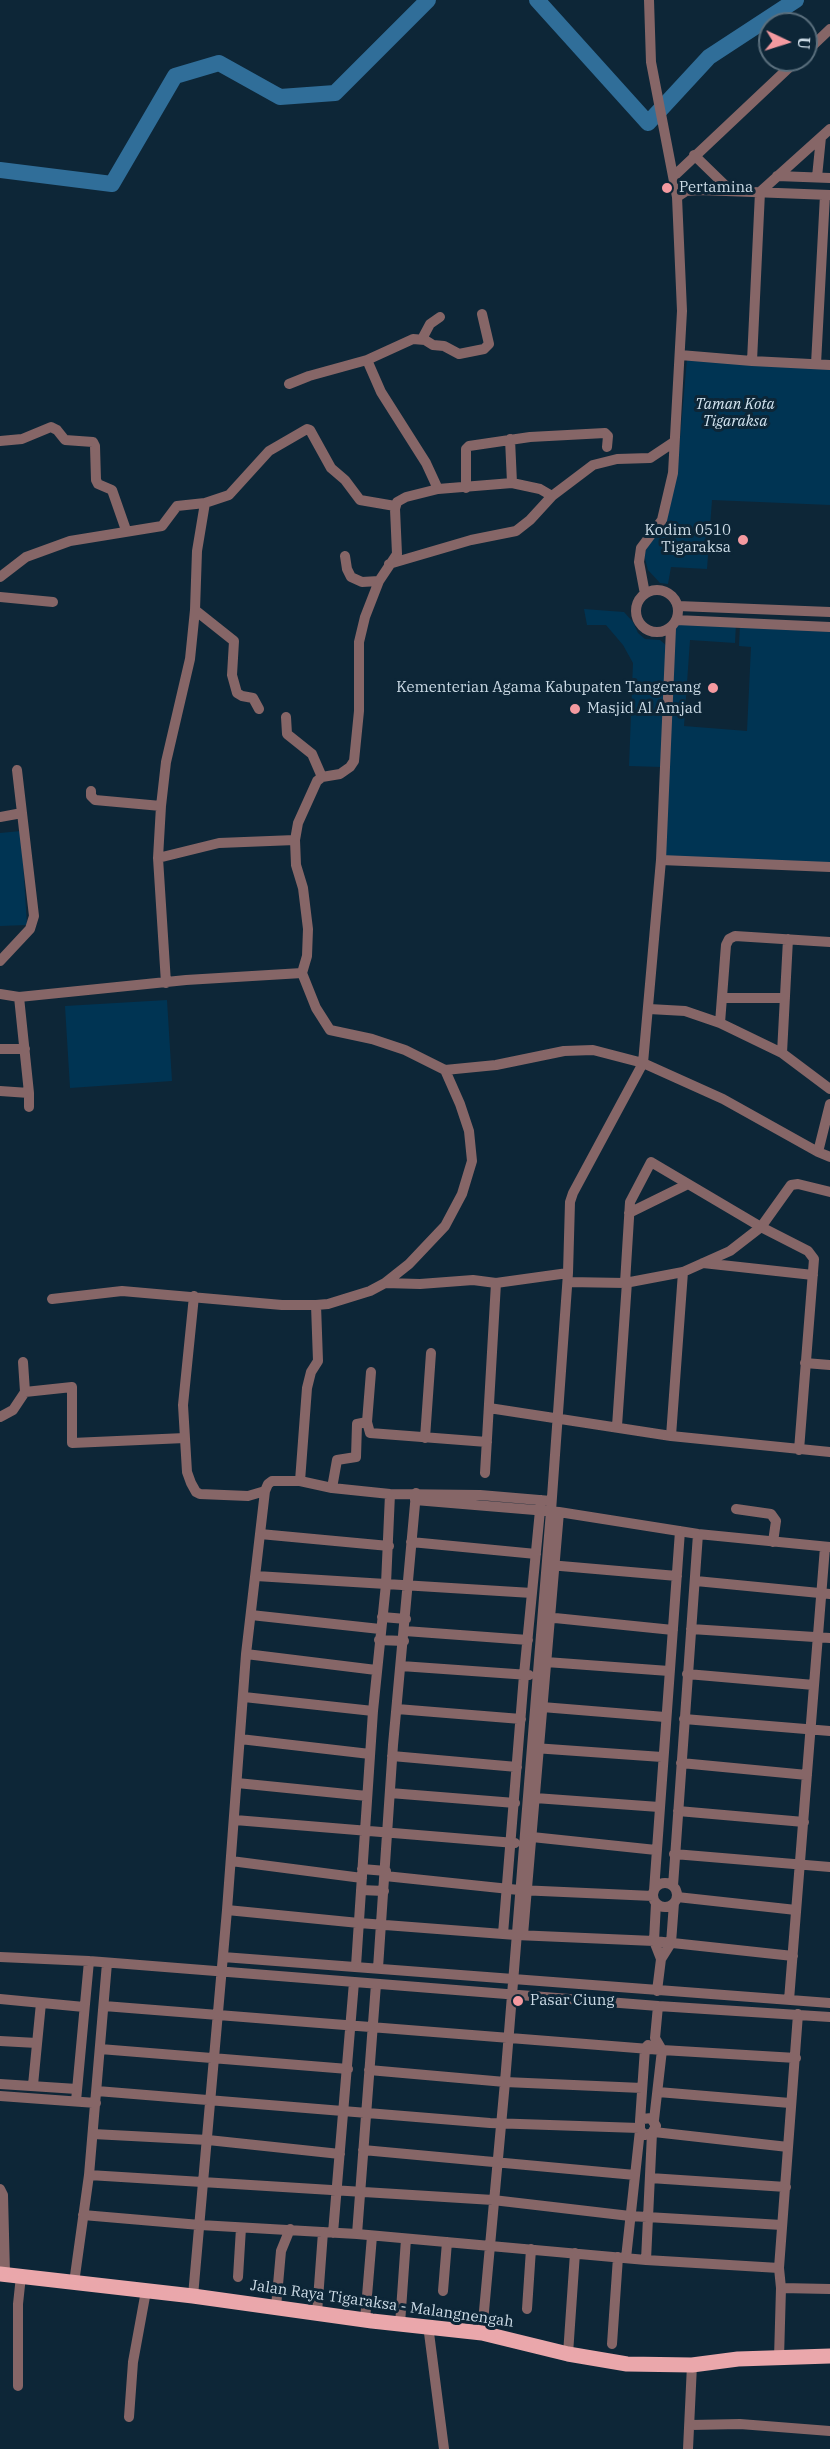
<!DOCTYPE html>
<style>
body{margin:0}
#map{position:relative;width:830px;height:2449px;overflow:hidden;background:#0d2637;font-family:"IBM Plex Serif",serif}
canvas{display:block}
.north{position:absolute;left:758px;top:12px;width:60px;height:60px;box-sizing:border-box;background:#0d2637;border:2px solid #5a6f7d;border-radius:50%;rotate:94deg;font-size:16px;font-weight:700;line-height:24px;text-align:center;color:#cddce7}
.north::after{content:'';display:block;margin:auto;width:21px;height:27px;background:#f49aa0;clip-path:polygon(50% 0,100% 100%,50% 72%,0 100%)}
</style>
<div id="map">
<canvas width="830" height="2449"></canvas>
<div class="north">U</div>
</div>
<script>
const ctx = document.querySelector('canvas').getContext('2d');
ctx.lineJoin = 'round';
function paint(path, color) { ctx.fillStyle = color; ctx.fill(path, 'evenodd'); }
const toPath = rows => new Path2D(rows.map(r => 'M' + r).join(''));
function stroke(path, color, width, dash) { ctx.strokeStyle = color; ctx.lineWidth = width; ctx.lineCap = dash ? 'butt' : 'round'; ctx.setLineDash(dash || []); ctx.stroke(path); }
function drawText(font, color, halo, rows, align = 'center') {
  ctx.font = font + ' "IBM Plex Serif",serif'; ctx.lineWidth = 6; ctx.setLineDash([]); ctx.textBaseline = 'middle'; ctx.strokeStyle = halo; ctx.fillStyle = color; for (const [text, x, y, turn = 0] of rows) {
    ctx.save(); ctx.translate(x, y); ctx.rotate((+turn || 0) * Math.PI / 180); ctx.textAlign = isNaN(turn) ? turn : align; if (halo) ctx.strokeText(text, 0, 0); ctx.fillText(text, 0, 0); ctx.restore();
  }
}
paint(toPath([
 [687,359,830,366,830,505,712,500,707,569,671,567,668,584,660,583,648,570,644,555,677,473],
 [584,609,624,612,633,622,638,633,645,639,660,640,667,646,661,767,629,766,633,663,623,645,606,625,587,625],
 [678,621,736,623,735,643,690,640,684,726,747,731,751,647,739,646,740,624,830,629,830,865,662,859,672,628],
 [21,831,27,925,0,926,0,833],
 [167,1000,172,1081,70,1088,65,1006]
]), '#003453');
stroke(toPath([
 [537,0,648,123,709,57,796,0],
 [0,170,112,184,175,76,219,63,280,97,335,93,428,0]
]), '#306e99', 16);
stroke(toPath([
 [806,52,830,29],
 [694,155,730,190],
 [674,176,797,60],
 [777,176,830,178],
 [817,177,821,137],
 [677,197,686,191,700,190,830,195],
 [422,339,430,324,440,317],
 [680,355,752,361,830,365],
 [367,360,381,392,426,463,438,489],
 [752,361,760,192,830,129],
 [816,364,825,195],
 [289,384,309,376,367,360,413,339,425,340,433,345,444,346,459,354,484,349,489,344,482,314],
 [510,439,512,483],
 [0,441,22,439,51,427,57,430,65,440,93,442,95,446,96,480,98,484,112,490,126,530],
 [466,488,466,449,469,446,530,437,605,433,608,436,607,447],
 [345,556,347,569,351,577,362,582,379,581],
 [389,564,471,540,516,531,530,520,552,496,593,465,617,459,650,458,674,442],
 [0,577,26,557,70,541,162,526,177,506,205,503],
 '636 611a21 21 0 1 1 42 0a21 21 0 1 1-42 0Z',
 [645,594,639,562,641,548,662,520,673,473,682,311,677,197,651,62,649,0],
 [0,597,53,602],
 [678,606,830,612],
 [195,610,234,641,232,675,237,693,242,696,253,698,259,709],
 [676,620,830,627],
 [286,717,287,734,312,754,322,777],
 [91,791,91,796,95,800,161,806],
 [0,817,22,813],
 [158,858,219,843,295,840],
 [661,860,830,867],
 [0,961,30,929,34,916,17,770],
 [302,973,316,1008,330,1030,372,1039,405,1050,445,1070,496,1065,564,1051,593,1050,643,1063,723,1099,818,1152,830,1157],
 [166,983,158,858,161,806,166,762,190,659,195,610,197,551,205,503,229,495,269,451,307,429,310,430,331,468,345,480,360,500,395,506],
 [0,994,19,997,186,980,302,973,307,956,308,929,303,888,296,865,295,840,298,823,317,781,322,777,340,774,350,767,354,761,359,711,359,642,365,617,379,581,397,554,395,509,397,502,406,497,438,489,512,483,540,489,552,496],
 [722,998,785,998],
 [649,1009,685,1011,720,1023,782,1053,830,1089],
 [720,1023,726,945,729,939,735,936,830,942],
 [0,1049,25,1049],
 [782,1053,788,939],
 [0,1091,29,1093,19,997],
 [29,1093,29,1107],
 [818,1152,830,1104],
 [629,1213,688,1184],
 [703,1263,813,1275],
 [568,1282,625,1283,683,1272,730,1251,761,1227,791,1185,798,1184,830,1192],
 [385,1283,420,1284,473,1280,496,1283],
 [625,1283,630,1202,651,1162,761,1227,808,1251,814,1259,799,1450],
 [194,1296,183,1405,187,1472,191,1483,196,1492,200,1494,248,1496,265,1491],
 [52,1299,122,1291,282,1305,316,1305,328,1304,370,1291,385,1283,409,1264,445,1226,462,1194,472,1161,469,1131,460,1104,445,1070],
 [805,1363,830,1365],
 [371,1372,367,1422,370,1433,487,1442],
 [25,1392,72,1387,72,1443,185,1438],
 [489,1408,671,1436,830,1452],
 [0,1417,13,1410,25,1392,23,1362],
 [617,1426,627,1282],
 [671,1436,683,1272],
 [425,1438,431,1353],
 [485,1473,496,1283,568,1273],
 [300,1481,307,1388,311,1372,318,1361,316,1305],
 [332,1488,337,1460,356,1457,357,1424,367,1422],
 [415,1500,559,1512,698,1534,830,1547],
 [736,1509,771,1514,776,1521,773,1542],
 [260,1534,389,1546],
 [411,1542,536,1554],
 [549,1565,677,1576],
 [256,1576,532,1593],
 [696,1581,830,1594],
 [251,1615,380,1629],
 [382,1617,406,1619],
 [545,1617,673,1630],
 [691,1629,830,1638],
 [405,1631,528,1640],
 [379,1640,404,1641],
 [246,1654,376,1670],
 [546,1662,669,1671],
 [401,1666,529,1675],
 [687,1674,814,1685],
 [244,1697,373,1711],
 [542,1707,665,1717],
 [397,1709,521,1719],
 [684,1719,830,1731],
 [240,1739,370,1754],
 [534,1748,662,1757],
 [392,1756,517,1767],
 [681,1763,807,1775],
 [237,1783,367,1796],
 [390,1793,515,1803],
 [535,1798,659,1807],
 [678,1811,804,1822],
 [235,1820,515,1843],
 [532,1837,656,1850],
 [674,1854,830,1867],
 [231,1861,362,1878],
 [362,1869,386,1871],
 [385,1876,519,1890,653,1896],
 '653 1895a12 12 0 1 1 24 0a12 12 0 1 1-24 0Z',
 [673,1886,698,1534],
 [361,1890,384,1891],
 [654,1891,680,1531],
 [677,1897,796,1910],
 [656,1903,654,1941,661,1959,657,1991],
 [227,1910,359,1923,516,1935,654,1941,793,1956],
 [503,1934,524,1675,541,1500],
 [523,1935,559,1512],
 [0,1957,89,1961,658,2006,830,2017],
 [223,1957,830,2003],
 [661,1959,671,1943,674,1903],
 [356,1966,373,1711,386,1584,390,1494],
 [378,1968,393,1745,416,1493],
 [0,1999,84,2007],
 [789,2000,825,1547],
 [104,2006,662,2050,796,2058],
 [0,2041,37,2043],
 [100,2049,348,2069],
 [369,2070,505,2082,642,2088],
 [0,2084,77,2089],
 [33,2085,41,2003],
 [97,2091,490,2123,639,2128],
 [658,2092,790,2103],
 [0,2096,96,2103],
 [76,2101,89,1961],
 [654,2120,662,2050,655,2038,658,2006],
 [640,2121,645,2048,648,2045],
 [654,2132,788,2147],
 [93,2134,208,2140,340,2154],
 [363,2150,635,2175],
 [89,2175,493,2200,630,2216,782,2225],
 [650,2178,786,2187],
 [0,2189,3,2195,5,2274],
 [83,2215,200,2225,357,2234,646,2260,779,2268,798,2014],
 [333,2233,354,1982],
 [357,2234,376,1984],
 [626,2258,640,2130],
 [646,2260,652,2133,656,2126,651,2118,643,2119,640,2121,640,2130,645,2135,652,2133],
 [779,2268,781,2288,779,2358],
 [238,2277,241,2228],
 [74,2283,89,2175,107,1963],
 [781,2288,830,2289],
 [443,2291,447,2242],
 [193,2296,227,1910,246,1654,265,1491,268,1484,272,1481,300,1481,332,1488,390,1494,480,1495,551,1501],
 [276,2307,281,2251,290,2229],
 [527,2309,531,2249],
 [317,2313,323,2232],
 [365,2320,372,2236],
 [400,2324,406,2239],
 [428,2325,444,2449],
 [482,2333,505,2082,551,1511,568,1273,570,1202,573,1193,643,1063,661,860,671,628],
 [612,2344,618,2257],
 [568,2354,575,2253],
 [18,2386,18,2304,21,2276],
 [129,2417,133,2362,146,2291],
 [691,2425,740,2424,830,2431],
 [688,2449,692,2365]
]), '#866667', 10);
stroke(toPath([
 [0,2274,193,2296,372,2321,482,2333,568,2354,627,2364,692,2365,738,2359,830,2356]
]), '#eaa7ab', 15);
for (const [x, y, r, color] of [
 [667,188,6,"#f49aa0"],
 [743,540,6,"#f49aa0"],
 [713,688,6,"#f49aa0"],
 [575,709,6,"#f49aa0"],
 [518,2001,6,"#f49aa0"]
]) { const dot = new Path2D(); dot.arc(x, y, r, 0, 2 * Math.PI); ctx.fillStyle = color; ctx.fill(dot); stroke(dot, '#0d2637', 2); }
drawText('15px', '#cddce7', '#0d2637', [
 ["Pertamina",679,188],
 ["Kodim 0510",731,531,"right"],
 ["Tigaraksa",731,548,"right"],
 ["Kementerian Agama Kabupaten Tangerang",701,688,"right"],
 ["Masjid Al Amjad",587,709],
 ["Pasar Ciung",530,2001]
], 'left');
drawText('italic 15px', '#d6e7f3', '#0d2637', [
 ["Taman Kota",735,405],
 ["Tigaraksa",735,422]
]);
drawText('15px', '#cddce7', '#0d2637', [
 ["Jalan Raya Tigaraksa - Malangnengah",382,2304,8]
]);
</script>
